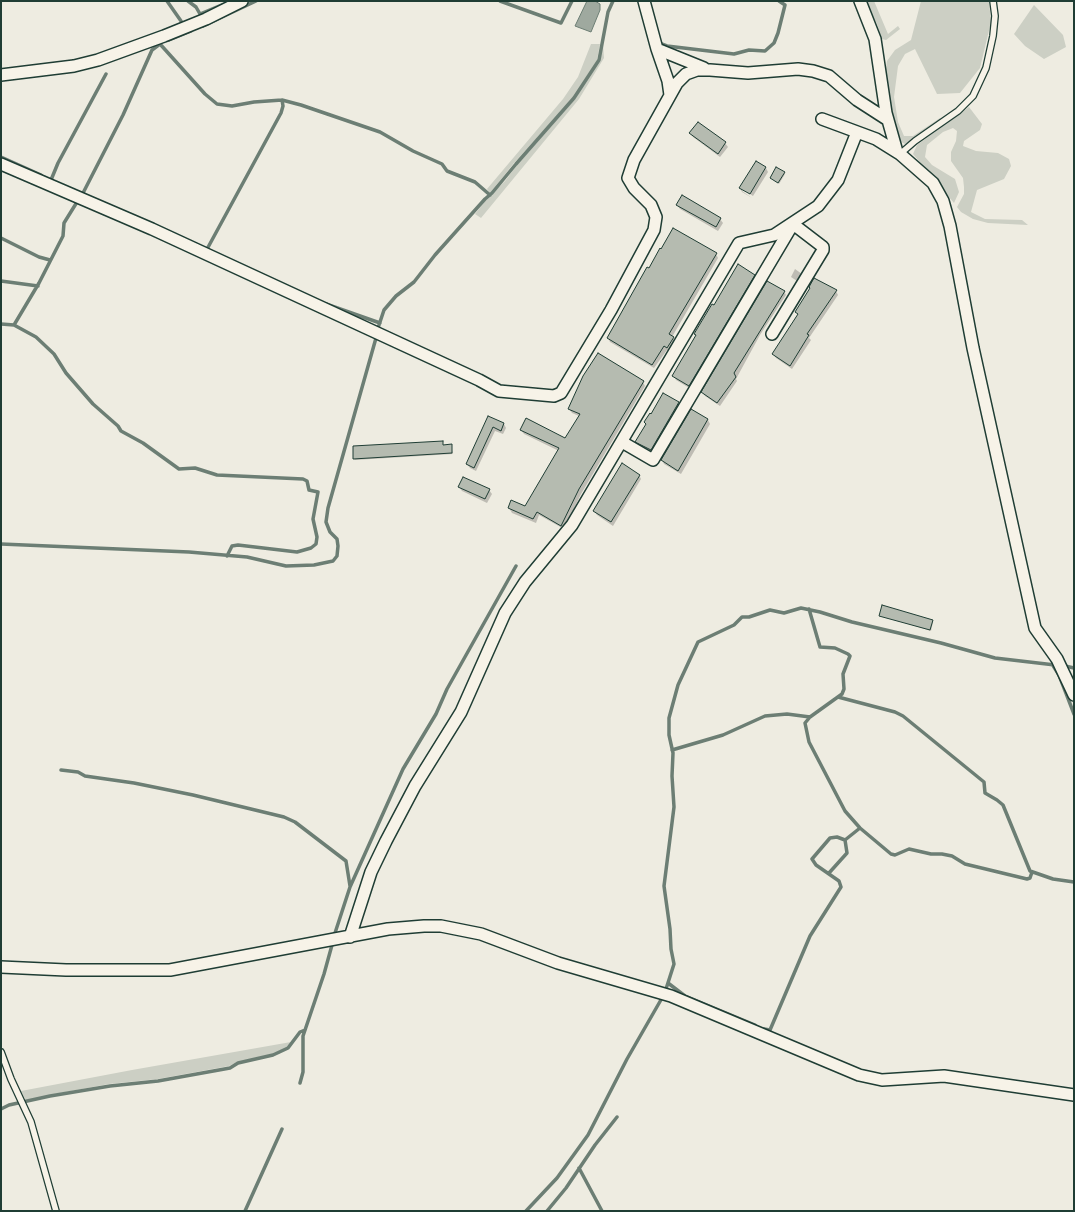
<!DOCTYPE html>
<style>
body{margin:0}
#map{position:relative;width:1075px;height:1212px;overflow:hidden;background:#eeece1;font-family:Mali,sans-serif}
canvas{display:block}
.frame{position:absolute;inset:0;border:2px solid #1f3d34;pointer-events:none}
</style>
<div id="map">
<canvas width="1075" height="1212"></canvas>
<div class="frame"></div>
</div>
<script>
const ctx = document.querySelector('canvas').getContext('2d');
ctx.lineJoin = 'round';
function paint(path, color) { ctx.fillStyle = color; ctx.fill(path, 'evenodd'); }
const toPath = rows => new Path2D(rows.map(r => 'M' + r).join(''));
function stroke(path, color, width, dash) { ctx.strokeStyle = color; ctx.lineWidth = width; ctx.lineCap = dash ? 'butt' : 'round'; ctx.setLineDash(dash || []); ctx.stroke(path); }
paint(toPath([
 [865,1,874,1,888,34,898,26,900,29,886,40,882,39,877,24],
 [921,1,989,1,991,22,980,68,960,93,937,94,915,49,905,54,898,66,894,97,898,122,904,136,913,136,940,118,941,121,915,140,905,144,898,140,892,127,885,75,887,61,895,50,911,40],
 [1034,5,1063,35,1066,47,1044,59,1025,46,1014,34],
 [591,44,600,44,597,60,573,98,514,163,490,193,487,189,563,99,578,77],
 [603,45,604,58,579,99,481,218,475,214,486,200,505,181,517,165,575,99,599,61],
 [969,107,982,124,980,130,964,141,963,146,976,151,998,153,1009,159,1011,166,1004,179,977,190,971,212,985,219,1022,220,1028,225,988,223,973,219,961,212,957,207,964,194,964,187,963,178,951,161,951,152,956,141,957,131,953,128,943,132,927,145,925,157,932,165,955,179,959,192,954,203,913,154,917,145],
 [291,1042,286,1048,272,1054,237,1062,229,1066,158,1079,109,1084,49,1095,26,1101,21,1091,132,1070]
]), '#cccfc4');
const water = toPath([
 [587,1,595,1,600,4,600,10,591,32,575,26,587,1]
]);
paint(water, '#9fa99f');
stroke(water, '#6c7e74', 1);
paint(toPath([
 [690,133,725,143,728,147,720,157,693,137],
 [756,162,766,168,768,172,753,196,742,189,742,191,752,198,742,192,740,188],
 [784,172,785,174,779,184,771,178],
 [677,205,720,219,723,223,718,231,680,209],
 [662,250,716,254,718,258,672,337,676,341,670,351,667,350,654,368,610,342,608,338],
 [795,269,802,274,797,281,791,277],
 [754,275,756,279,691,389,676,380,674,376,696,336,695,334,714,307],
 [784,291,786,295,760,335,736,379,737,381,720,406,705,396,702,392],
 [836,291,838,295,809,338,811,340,792,369,776,358,773,354,798,315,796,312],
 [643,382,645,386,581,494,564,529,539,515,536,523,512,513,509,508,525,507,559,451,524,434,521,430,566,439,579,416,572,413,569,409],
 [678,403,681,407,653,454,639,446,637,442,652,415],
 [692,410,708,420,710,424,681,474,664,464,662,460],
 [489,417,504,424,506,428,503,434,495,431,476,471,470,468,467,464],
 [442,442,443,446,451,445,453,454,355,460,354,459],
 [639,475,641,479,613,526,597,515,594,511],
 [459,487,489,490,492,494,487,503,462,491],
 [880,615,932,621,933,622,931,631]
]), '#0003');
stroke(toPath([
 [167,1,181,21],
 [188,1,196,7,200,14,224,4],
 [500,1,561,23,572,1],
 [203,26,256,1],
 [169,40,191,31],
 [659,41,659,43,667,46,734,54,749,50,765,51,774,43,778,33,785,5,779,1],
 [160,44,205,94,217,104,232,106,254,102,282,100,301,105,380,132,413,151,442,164,447,171,475,182,490,195],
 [1,157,41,175],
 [51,180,58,163,106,74],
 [82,195,123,115,152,50,160,44],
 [1,238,39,257,50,260],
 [206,251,281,113,283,106,282,100],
 [1,281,38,286],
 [326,304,380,323],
 [1,324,14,325,36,337,54,354,66,373,93,404,118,426,121,431,143,443,179,469,195,468,217,475,303,479,307,481,309,490,318,492,313,519,317,537,316,544,311,548,297,552,238,545,232,546,227,556],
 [14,325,39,283,63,236,64,223,77,202],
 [378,328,384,310,396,296,414,282,435,255,485,199,492,193,516,164,574,98,599,60,608,12,613,1],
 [1,544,189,552,247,557,286,566,314,565,333,561,337,556,338,546,337,539,330,532,326,522,328,508,376,338],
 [809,609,820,647,835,648,848,654,850,656,843,674,844,689,842,694,810,717,805,723,809,742,845,811,860,828,891,854,895,855,909,849,931,854,942,854,952,856,965,864,1027,879,1030,878,1032,872],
 [1052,664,1059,675,1074,714],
 [1065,666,1074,668],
 [838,697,895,712,903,716,984,782,985,793,997,800,1003,805,1030,871,1053,879,1074,882],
 [672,750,723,735,765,716,787,714,810,717],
 [61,770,78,772,85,776,134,783,193,795,284,817,295,822,346,861,350,886],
 [829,873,847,853,845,840],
 [335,933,350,887,403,769,436,714,447,689,516,566],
 [668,983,685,996,755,1025],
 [666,989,674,964,671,949,670,929,664,886,674,807,672,776,673,753,669,735,669,718,678,685,698,642,734,625,742,617,749,617,770,610,784,613,801,608,820,612,852,622,941,643,995,658,1055,665],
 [764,1029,770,1030,810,936,841,887,839,881,816,865,812,859,830,838,837,837,845,840,860,828],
 [300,1083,303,1072,303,1036,324,974,332,945],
 [1,1109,9,1105,50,1096,110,1086,158,1081,230,1068,238,1063,273,1055,288,1048,300,1032,305,1030],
 [579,1168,602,1211],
 [245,1211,282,1129],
 [526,1211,557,1178,588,1135,627,1059,662,998],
 [547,1211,566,1188,595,1145,617,1117]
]), '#6c7e74', 3.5);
const building = toPath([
 [698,122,726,142,718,154,689,133,698,122],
 [756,161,766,167,750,194,739,188,756,161],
 [776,167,785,172,778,183,770,178,776,167],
 [682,195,721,218,716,227,676,205,682,195],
 [673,228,717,253,669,334,674,337,667,348,664,346,652,365,607,338,647,267,649,268,660,248,661,249,673,228],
 [738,264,755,275,689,386,672,376,696,335,694,334,712,304,714,305,738,264],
 [814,278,837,290,807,334,809,335,790,366,772,354,798,314,795,312,810,288,809,287,814,278],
 [767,281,785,291,734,373,736,377,717,403,701,392,767,281],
 [598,353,644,381,579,489,561,526,537,512,533,519,508,508,511,500,525,506,559,448,520,430,526,418,565,438,580,414,568,409,583,376,598,353],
 [663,393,679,402,651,450,635,442,646,424,644,422,650,413,651,414,663,393],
 [691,409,708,419,678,471,661,460,691,409],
 [488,416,504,423,501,431,493,427,474,468,466,464,488,416],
 [443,441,443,445,452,444,452,453,353,459,353,446,443,441],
 [622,463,640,475,611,522,593,511,622,463],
 [463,477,490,489,485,499,458,487,463,477],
 [882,605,933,620,930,630,879,616,882,605]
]);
paint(building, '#b5bbb0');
stroke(building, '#1f3d34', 1);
const lane = toPath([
 [900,154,915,141,958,111,973,96,986,68,993,36,995,16,993,1],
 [1,1052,11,1079,31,1122,56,1211]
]);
const street = toPath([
 [644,1,657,49,704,68],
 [860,1,875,39,886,113,897,152],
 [657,49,668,81,670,95],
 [1,75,74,66,98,60,164,36,206,19,242,1],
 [822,119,876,139,900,154,933,183,943,201,950,226,973,348,1035,628,1057,659,1074,695],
 [1,164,152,229,479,380,499,391,554,396,561,393,611,310,654,230,656,217,651,205,634,188,628,178,634,160,677,83,686,74,697,70,710,70,748,73,798,69,813,71,829,76,857,100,888,120],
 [622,442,653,460,793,224,823,247,823,250,772,334],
 [350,937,371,872,386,841,415,786,461,712,505,613,525,582,572,525,739,243,774,235,818,206,838,180,857,132],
 [1,967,66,970,170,970,388,929,424,926,441,926,481,934,558,963,671,996,859,1075,882,1080,944,1076,1074,1095]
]);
stroke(lane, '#1f3d34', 8);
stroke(street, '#1f3d34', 14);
stroke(lane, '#f7f3e8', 5.5);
stroke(street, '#f7f3e8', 11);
</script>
